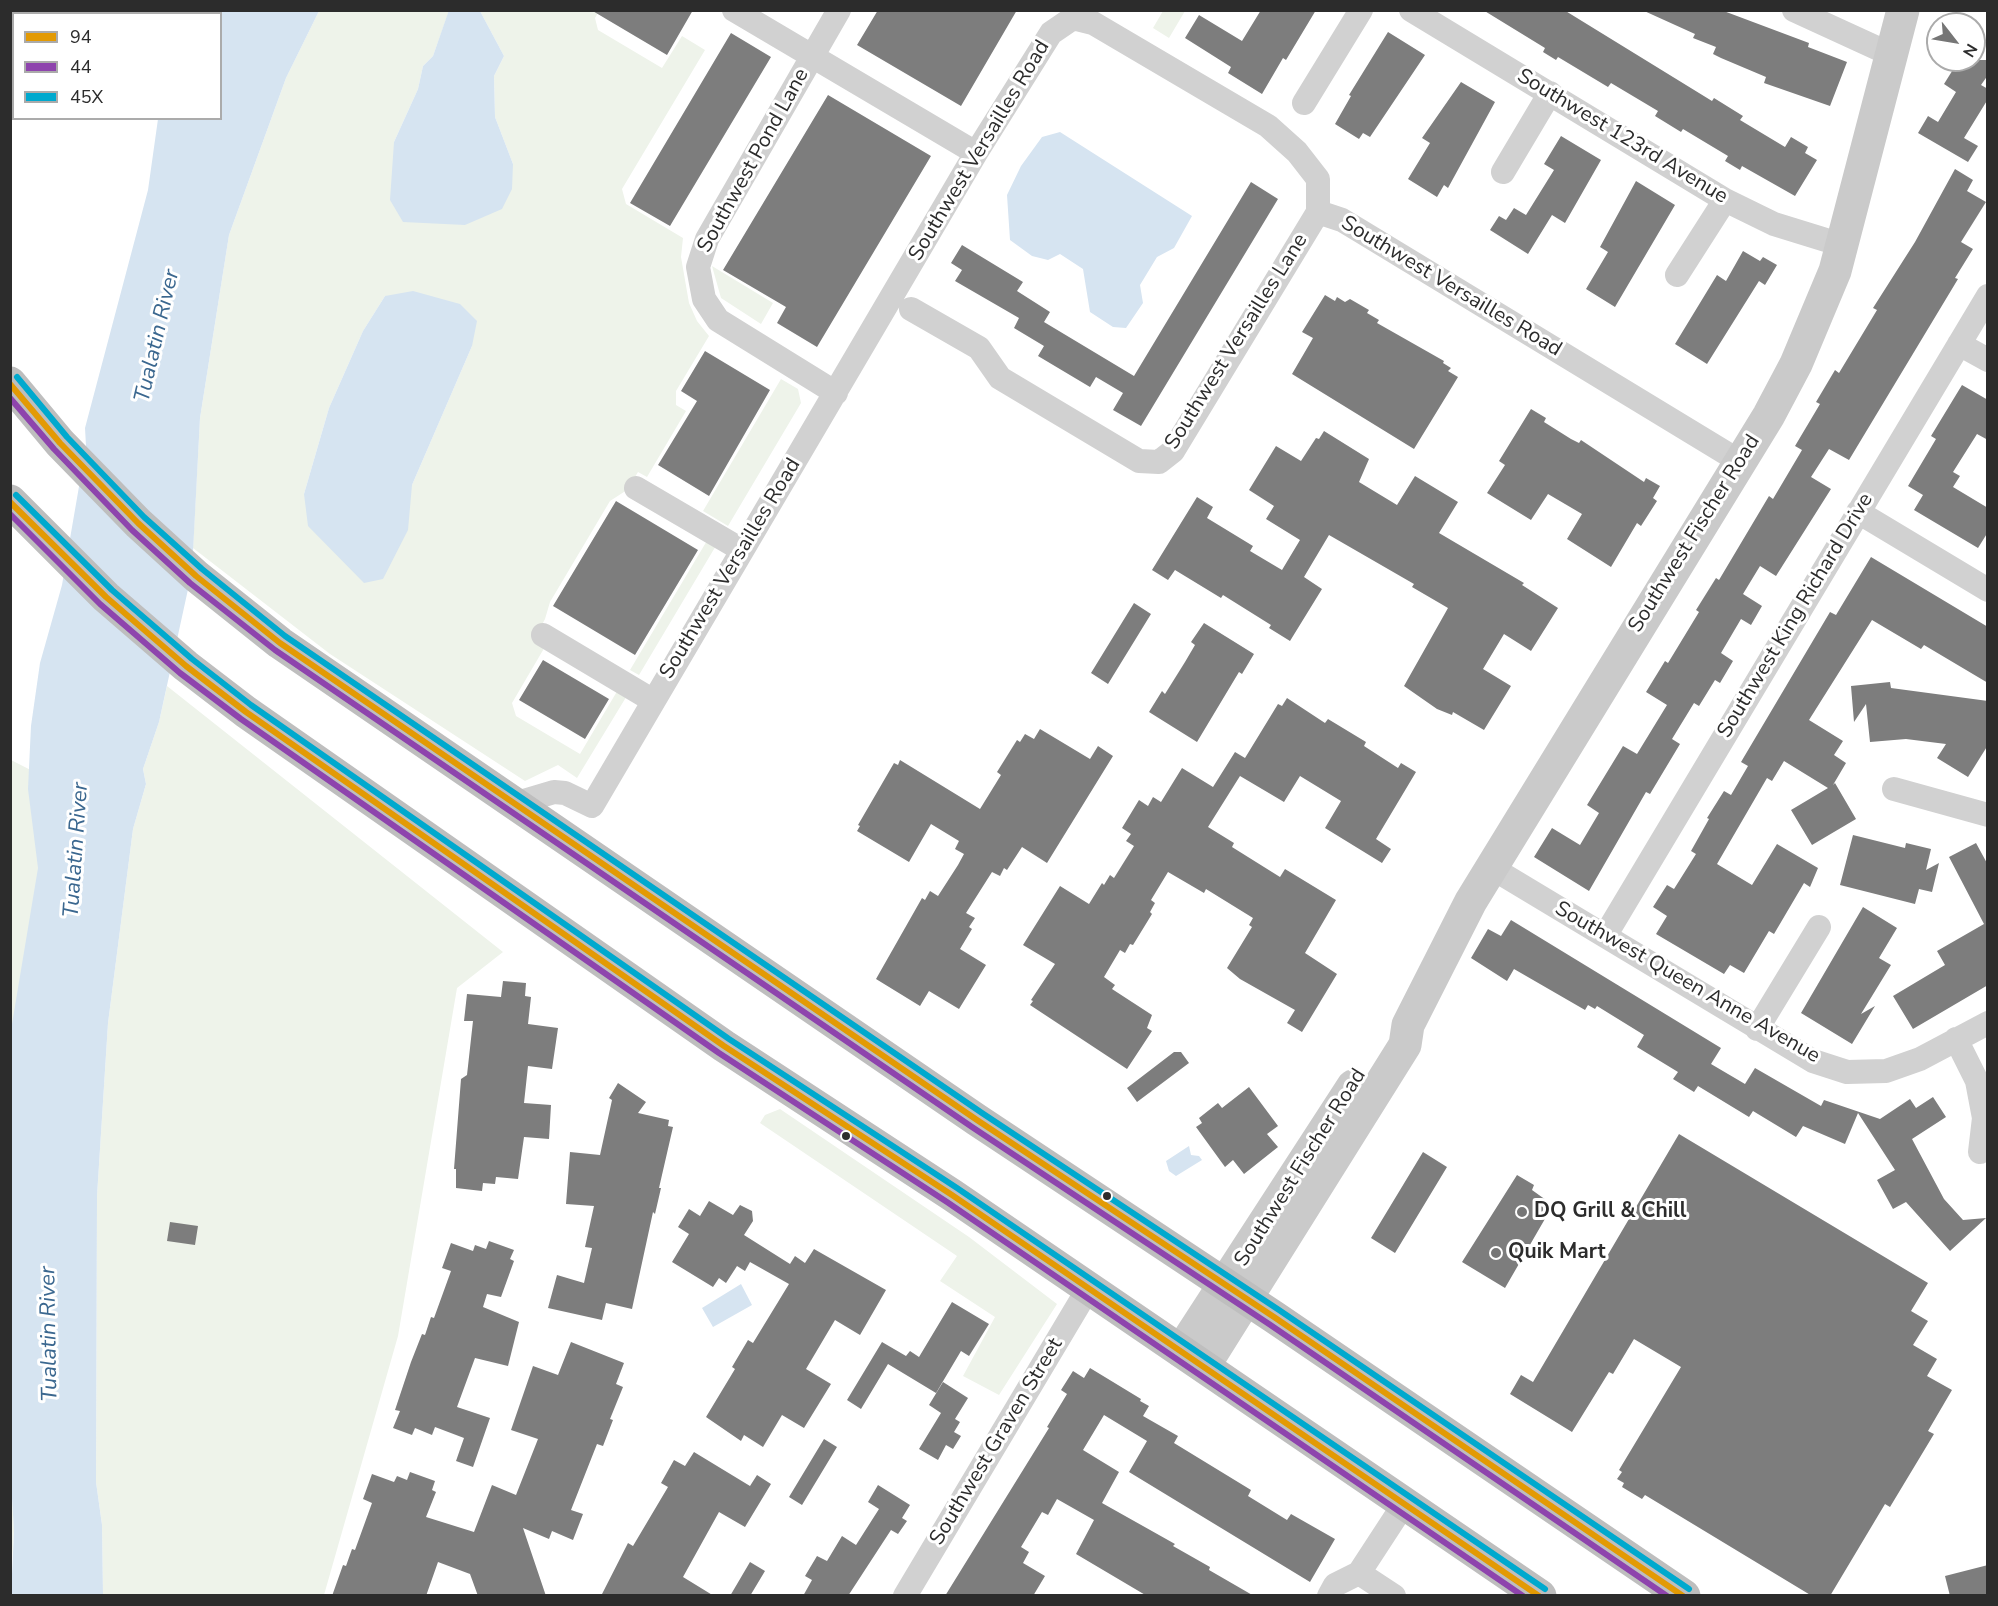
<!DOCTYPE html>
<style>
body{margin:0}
#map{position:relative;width:1998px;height:1606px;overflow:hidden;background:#fff;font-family:"Nunito Sans",sans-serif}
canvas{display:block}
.frame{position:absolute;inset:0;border:12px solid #2c2c2c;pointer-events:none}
.legend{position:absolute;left:12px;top:12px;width:210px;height:108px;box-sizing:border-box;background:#fff;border:2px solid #ababab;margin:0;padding:8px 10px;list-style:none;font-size:18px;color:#2c2c2c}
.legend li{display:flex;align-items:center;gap:12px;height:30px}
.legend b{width:30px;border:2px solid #ababab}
.north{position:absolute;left:1926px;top:12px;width:60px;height:60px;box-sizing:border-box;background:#fff;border:2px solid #ababab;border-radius:50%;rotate:121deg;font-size:16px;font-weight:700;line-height:24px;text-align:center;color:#2c2c2c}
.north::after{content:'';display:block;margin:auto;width:21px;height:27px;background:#767676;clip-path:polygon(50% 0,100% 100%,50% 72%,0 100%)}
</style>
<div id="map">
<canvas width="1998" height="1606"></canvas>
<div class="frame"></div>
<ul class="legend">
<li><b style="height:8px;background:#e39a04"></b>94</li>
<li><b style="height:8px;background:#8e44ad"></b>44</li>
<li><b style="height:8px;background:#00a9ce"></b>45X</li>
</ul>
<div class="north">N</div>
</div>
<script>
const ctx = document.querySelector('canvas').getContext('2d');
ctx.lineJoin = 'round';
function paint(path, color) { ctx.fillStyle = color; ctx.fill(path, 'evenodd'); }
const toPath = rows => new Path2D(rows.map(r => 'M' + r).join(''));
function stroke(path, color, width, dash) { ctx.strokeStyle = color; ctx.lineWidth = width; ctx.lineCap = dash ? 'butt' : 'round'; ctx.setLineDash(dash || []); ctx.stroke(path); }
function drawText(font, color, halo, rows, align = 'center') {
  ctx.font = font + ' "Nunito Sans",sans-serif'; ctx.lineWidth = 6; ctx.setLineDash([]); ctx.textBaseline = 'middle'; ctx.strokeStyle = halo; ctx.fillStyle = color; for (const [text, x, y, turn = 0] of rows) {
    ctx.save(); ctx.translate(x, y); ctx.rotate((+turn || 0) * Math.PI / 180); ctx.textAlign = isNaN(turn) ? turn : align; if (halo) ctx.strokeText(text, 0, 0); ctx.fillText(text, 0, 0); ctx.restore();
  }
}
paint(toPath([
 [319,11,449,11,433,56,423,66,418,89,394,142,513,164,495,117,494,76,504,56,480,11,599,11,595,18,598,30,662,68,682,36,705,50,622,189,626,204,683,238,681,257,689,303,697,321,709,336,676,391,676,405,686,411,647,477,638,472,627,490,610,501,550,602,545,619,535,638,546,645,512,703,516,716,580,754,619,688,628,694,577,778,558,765,525,781,330,654,193,548,200,418,229,235,286,78],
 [385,296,472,346,412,485,304,494,329,408,363,331],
 [1163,11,1185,11,1169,38,1153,28],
 [712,266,773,303,761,324,721,298],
 [781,379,798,389,801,403,728,526,703,511],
 [708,539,717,544,639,675,630,670],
 [167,686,503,952,457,988,398,1336,324,1595,103,1596,102,1525,96,1482,97,1196,108,1023,133,829,146,784,143,769,159,722],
 [11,760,68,789,11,1068],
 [780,1109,969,1237,1057,1304,999,1395,963,1376,995,1317,940,1281,957,1256,760,1123,765,1115],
 [10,1465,14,1531,11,1575,10,1575]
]), '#eef3ea');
paint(toPath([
 [449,10,480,11,504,56,494,76,495,117,513,164,512,189,502,209,465,225,403,222,390,200,394,142,418,89,423,66,433,56],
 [188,11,319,11,286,78,229,235,200,418,192,571,159,722,143,769,146,784,133,829,108,1023,97,1196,96,1482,102,1525,103,1595,11,1596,14,1531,10,1465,10,1036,38,868,28,789,31,726,40,663,62,585,86,446,85,428,148,190,158,119,220,118,220,14,187,13],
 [1060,132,1192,216,1174,248,1157,257,1140,285,1143,303,1126,328,1113,327,1090,312,1083,269,1060,254,1048,260,1032,256,1010,240,1007,195,1021,166,1042,137],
 [413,291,460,304,477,321,472,346,412,485,408,530,383,579,364,583,308,526,304,494,329,408,363,331,385,296],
 [1189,1146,1191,1155,1199,1156,1202,1160,1176,1176,1169,1171,1166,1161],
 [741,1284,752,1305,713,1327,702,1308]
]), '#d6e4f1');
paint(toPath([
 [591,10,693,10,667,55],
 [878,10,1017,10,961,106,857,45],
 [1261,10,1316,10,1286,60,1283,58,1262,94,1228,73,1231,67,1185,38,1199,15,1242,41],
 [1483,10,1564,10,1712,101,1714,98,1743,116,1740,120,1785,147,1791,137,1808,147,1805,153,1817,160,1795,196,1742,166,1740,170,1725,161,1728,156,1683,129,1681,132,1655,116,1658,111,1611,83,1608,87,1558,57,1556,60,1543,52,1545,48],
 [1642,10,1721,10,1809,43,1808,47,1847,62,1830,106,1764,83,1766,77,1721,58,1713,54,1716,47,1693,38,1695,34],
 [1388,32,1425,55,1370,137,1363,133,1359,139,1335,124,1351,96,1349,95],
 [731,33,771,57,670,226,630,203],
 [1959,60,1988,60,1988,75,1981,85,1988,89,1988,99,1964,138,1978,146,1968,162,1918,133,1928,116,1938,122,1956,92,1944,84],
 [1461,82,1495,102,1448,188,1444,185,1437,197,1408,179,1430,143,1422,138],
 [828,95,931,156,817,347,777,323,786,307,723,270],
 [1561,136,1601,160,1565,223,1552,215,1528,254,1490,230,1499,216,1506,220,1514,208,1526,215,1554,170,1544,164],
 [1955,169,1973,180,1967,191,1986,202,1961,242,1973,249,1955,278,1958,279,1849,460,1829,449,1811,477,1831,489,1776,576,1760,566,1743,594,1762,606,1751,625,1741,619,1721,653,1733,661,1720,683,1715,680,1699,706,1694,703,1672,739,1680,744,1650,794,1646,792,1589,891,1534,857,1552,828,1580,845,1599,813,1587,805,1623,746,1637,754,1667,705,1646,692,1665,661,1668,663,1699,612,1696,610,1716,578,1719,580,1769,496,1773,499,1802,450,1795,446,1820,404,1816,402,1835,370,1839,373,1877,310,1873,308,1915,242],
 [1636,181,1675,205,1615,307,1586,289,1608,252,1600,247],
 [1251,182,1278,199,1141,426,1113,410,1123,393,1096,377,1090,387,1038,356,1044,346,1014,328,1019,318,955,281,962,270,951,263,962,245,1023,282,1017,291,1050,312,1044,322,1134,376],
 [1743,251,1760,261,1763,257,1777,265,1765,285,1759,281,1707,364,1675,344,1717,275,1726,281],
 [1325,295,1335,301,1337,297,1345,302,1350,299,1369,310,1367,313,1379,320,1377,323,1444,361,1443,363,1451,368,1448,371,1458,377,1414,449,1292,374,1313,338,1302,332],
 [705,351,770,390,709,496,658,465,697,401,681,391],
 [1962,385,1988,400,1988,440,1977,434,1953,472,1960,476,1953,487,1988,508,1988,532,1978,548,1914,510,1923,495,1908,486,1936,439,1931,436],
 [1531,409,1546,418,1544,422,1571,439,1579,443,1581,440,1644,482,1646,478,1660,486,1653,498,1657,501,1641,526,1637,523,1611,567,1567,539,1582,514,1548,494,1531,520,1487,493,1505,465,1499,461],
 [1324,431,1369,459,1359,482,1397,505,1415,476,1458,502,1439,533,1524,583,1522,585,1558,608,1531,651,1504,634,1483,669,1511,686,1484,730,1453,712,1452,715,1437,709,1404,686,1448,608,1412,587,1414,584,1329,535,1304,577,1322,589,1290,641,1269,628,1271,625,1223,595,1221,598,1175,570,1168,580,1152,570,1197,497,1213,507,1207,518,1253,546,1250,551,1282,570,1300,540,1266,519,1274,506,1249,490,1276,446,1301,461,1316,438,1319,439],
 [616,501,698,550,635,655,553,606],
 [1871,557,1988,627,1988,683,1924,645,1921,649,1872,620,1809,720,1843,741,1834,755,1846,763,1833,785,1835,783,1856,819,1812,845,1791,810,1828,788,1784,761,1772,781,1767,778,1717,864,1752,885,1777,844,1818,868,1810,887,1804,883,1774,934,1769,931,1744,973,1730,965,1724,974,1656,934,1667,916,1653,907,1667,885,1674,889,1696,854,1691,851,1709,819,1707,818,1724,791,1731,795,1748,766,1741,762,1830,612,1836,615],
 [1134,603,1151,614,1108,684,1091,673],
 [1204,623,1254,654,1242,674,1239,672,1197,742,1149,712,1162,691,1165,694,1185,662,1195,645,1191,642],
 [543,660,609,699,585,739,519,700],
 [1890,682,1891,688,1988,701,1988,745,1968,777,1937,758,1946,744,1906,739,1870,742,1866,704,1854,722,1851,686],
 [1287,698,1325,723,1328,719,1366,742,1364,746,1398,768,1401,763,1416,772,1376,839,1391,849,1382,863,1325,828,1341,801,1300,776,1284,802,1240,776,1208,827,1234,843,1232,847,1280,877,1285,869,1336,900,1305,953,1337,974,1302,1032,1287,1023,1295,1010,1240,979,1227,968,1252,927,1249,925,1253,918,1206,889,1204,893,1168,872,1151,900,1155,903,1150,912,1152,914,1133,945,1130,944,1125,953,1120,950,1104,977,1115,985,1112,989,1152,1015,1147,1028,1152,1031,1127,1069,1030,1005,1033,1001,1031,1000,1055,964,1023,945,1060,886,1089,904,1102,883,1104,885,1110,875,1114,878,1134,846,1126,841,1131,834,1122,828,1139,800,1148,806,1153,797,1161,802,1182,768,1213,787,1235,752,1245,758,1278,704,1282,706],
 [1040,729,1090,759,1098,746,1113,756,1047,863,1022,847,1007,870,1004,868,1000,876,992,872,966,913,975,918,969,927,972,929,960,949,986,965,959,1009,929,991,920,1006,876,979,922,898,925,900,930,891,938,896,958,865,964,854,955,849,959,841,931,824,909,862,857,831,860,826,858,825,894,763,898,765,900,760,980,809,1001,775,997,772,1017,740,1020,742,1025,734,1034,739],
 [1853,835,1905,848,1906,843,1931,849,1926,870,1939,863,1932,892,1919,889,1915,904,1840,885],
 [1976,843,1988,865,1988,985,1913,1029,1893,996,1945,965,1937,951,1984,924,1949,857],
 [1863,907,1897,928,1879,958,1891,965,1861,1014,1875,1006,1852,1044,1801,1013],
 [1511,920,1721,1048,1711,1064,1745,1084,1755,1068,1821,1106,1824,1100,1880,1119,1910,1099,1916,1108,1933,1097,1946,1117,1912,1139,1944,1199,1963,1220,1986,1218,1950,1251,1906,1202,1893,1209,1877,1180,1895,1170,1858,1113,1845,1144,1803,1126,1796,1137,1753,1111,1749,1117,1698,1086,1694,1092,1673,1079,1678,1072,1637,1047,1644,1035,1597,1006,1595,1009,1588,1005,1585,1010,1514,969,1507,981,1471,958,1488,929,1501,936],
 [503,981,526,983,525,996,531,997,528,1024,558,1028,552,1069,528,1066,524,1103,551,1105,549,1139,524,1137,518,1179,496,1177,495,1184,483,1183,482,1191,456,1188,456,1169,454,1169,461,1079,467,1075,473,1021,464,1021,467,994,501,997],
 [1174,1052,1181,1052,1189,1063,1137,1102,1127,1088],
 [618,1083,646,1102,638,1113,669,1120,668,1126,673,1127,659,1188,661,1188,655,1214,653,1212,632,1309,606,1303,602,1320,548,1308,557,1275,584,1283,592,1248,585,1247,594,1206,566,1204,570,1152,600,1155,612,1100,609,1098],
 [1249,1087,1278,1126,1267,1134,1278,1147,1244,1174,1233,1160,1225,1167,1196,1127,1202,1123,1199,1118,1218,1103,1222,1108],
 [1679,1134,1928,1283,1911,1311,1928,1321,1913,1345,1937,1359,1927,1376,1952,1390,1928,1431,1934,1434,1890,1507,1885,1504,1830,1596,1812,1596,1645,1495,1642,1499,1622,1487,1624,1483,1617,1479,1622,1472,1619,1470,1681,1367,1634,1339,1613,1374,1609,1372,1572,1432,1510,1394,1521,1375,1533,1382],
 [1423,1152,1447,1167,1395,1253,1371,1238],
 [1517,1175,1534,1185,1532,1190,1553,1205,1505,1288,1462,1262],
 [709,1201,733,1215,740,1205,752,1211,753,1221,744,1235,790,1264,795,1256,805,1263,814,1249,886,1290,860,1335,835,1320,806,1369,831,1384,804,1428,782,1415,763,1447,744,1435,741,1441,706,1417,735,1369,732,1367,748,1340,753,1343,789,1284,750,1262,745,1271,737,1266,726,1283,719,1278,713,1287,672,1262,689,1234,678,1227,689,1209,700,1216],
 [170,1222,198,1226,195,1245,167,1241],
 [489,1241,514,1250,510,1259,514,1261,501,1297,487,1294,483,1307,519,1322,508,1366,475,1358,457,1407,490,1418,473,1467,456,1461,464,1438,435,1427,432,1435,415,1428,412,1435,393,1428,400,1411,395,1410,411,1362,422,1334,425,1335,431,1317,434,1318,451,1271,442,1268,451,1243,473,1251,475,1245,486,1249],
 [952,1302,989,1324,969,1356,961,1351,936,1393,888,1364,861,1409,847,1400,882,1342,906,1356,910,1351,919,1357],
 [571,1342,624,1363,616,1384,623,1387,610,1419,613,1420,603,1446,597,1444,571,1510,583,1514,573,1540,552,1531,549,1539,523,1528,546,1596,478,1596,470,1574,438,1562,426,1596,332,1596,343,1565,346,1566,352,1549,355,1550,372,1503,363,1499,372,1474,394,1482,397,1476,407,1480,410,1472,435,1481,432,1490,436,1492,426,1517,474,1532,492,1485,516,1495,538,1439,511,1430,533,1366,558,1375],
 [1090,1368,1141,1399,1140,1401,1149,1406,1143,1416,1178,1436,1174,1443,1251,1490,1248,1496,1287,1520,1291,1514,1335,1539,1310,1582,1129,1472,1147,1441,1104,1415,1083,1450,1119,1472,1102,1503,1175,1544,1173,1546,1210,1567,1209,1570,1254,1596,1147,1596,1076,1554,1094,1520,1057,1499,1048,1515,1042,1512,1021,1547,1029,1552,1023,1563,1045,1576,1033,1596,945,1596,1049,1428,1047,1427,1067,1394,1061,1390,1073,1371,1084,1378],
 [943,1382,968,1398,955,1419,960,1422,954,1432,961,1436,953,1449,946,1445,938,1460,919,1449,941,1413,929,1405],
 [824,1439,837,1447,802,1505,789,1497],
 [694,1452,750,1486,757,1475,771,1484,745,1527,719,1512,683,1577,714,1596,601,1596,628,1543,633,1546,668,1487,661,1483,674,1460,685,1466],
 [878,1485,910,1505,902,1518,907,1521,898,1534,891,1530,848,1596,803,1596,812,1580,805,1576,817,1556,827,1561,842,1536,856,1545,879,1509,868,1502],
 [750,1562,765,1571,750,1596,730,1596],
 [1988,1565,1988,1596,1950,1596,1945,1576]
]), '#7d7d7d');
stroke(toPath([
 [734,10,976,153],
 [1411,10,1725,200,1774,224,1842,245],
 [1794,10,1892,55],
 [1304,103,1361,10],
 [1503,172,1550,93],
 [1318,212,1342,220,1357,229,1739,461],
 [1677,275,1725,200],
 [1959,344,1988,360],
 [836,393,718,320,704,299,698,267,707,239,839,10],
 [636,488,742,550],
 [1858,512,1988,590],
 [543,635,652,700],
 [1894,789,1988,815],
 [517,803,554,792,565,793,592,806,976,153,1051,33,1073,18,1093,23,1268,126,1297,152,1318,179,1318,212,1173,451,1159,462,1139,461,1000,378,979,348,911,309],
 [1492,868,1813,1061,1847,1072,1886,1071,1920,1059,1988,1023],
 [1605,936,1988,296],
 [1757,1029,1819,927],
 [1956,1039,1977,1081,1984,1118,1980,1152],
 [1359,1573,1394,1596],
 [905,1596,1088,1289],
 [1329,1596,1335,1585,1359,1573,1404,1504]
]), '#d1d1d1', 24);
stroke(toPath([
 [1181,1351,1353,1086],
 [1204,1366,1405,1045,1408,1025,1471,901,1769,415,1796,364,1835,271,1903,10]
]), '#cacaca', 33);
stroke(toPath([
 [10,383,60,443,138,523,196,576,280,643,977,1120,1274,1317,1684,1596],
 [10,501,106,597,186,666,246,712,724,1046,952,1195,1540,1596]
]), '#bebebe', 33);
stroke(toPath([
 [10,384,60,443,138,523,196,576,280,643,977,1120,1274,1317,1683,1596],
 [10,502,106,597,186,666,246,712,724,1046,952,1195,1539,1596]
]), '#e39a04', 6);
stroke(toPath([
 [10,398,54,449,132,530,190,583,275,650,972,1127,1269,1324,1667,1596],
 [10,514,100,604,180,673,241,719,719,1053,947,1202,1523,1596]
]), '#8e44ad', 6);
stroke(toPath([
 [17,377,67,437,144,517,202,569,285,636,982,1113,1279,1310,1689,1589],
 [16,495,112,590,192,659,251,705,729,1039,957,1188,1545,1589]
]), '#00a9ce', 6);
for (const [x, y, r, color] of [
 [846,1136,5,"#2c2c2c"],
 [1107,1196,5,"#2c2c2c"],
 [1522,1212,6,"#767676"],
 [1496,1253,6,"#767676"]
]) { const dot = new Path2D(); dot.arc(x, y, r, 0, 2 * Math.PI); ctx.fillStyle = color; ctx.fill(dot); stroke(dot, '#fff', 2); }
drawText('21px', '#2c2c2c', '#fff', [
 ["Southwest 123rd Avenue",1622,137,31],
 ["Southwest Versailles Road",980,151,-59],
 ["Southwest Pond Lane",754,161,-61],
 ["Southwest Versailles Road",1451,287,31],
 ["Southwest Versailles Lane",1237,342,-58],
 ["Southwest Fischer Road",1695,534,-58],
 ["Southwest Versailles Road",731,569,-59],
 ["Southwest King Richard Drive",1796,616,-59],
 ["Southwest Queen Anne Avenue",1687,983,30],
 ["Southwest Fischer Road",1301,1168,-58],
 ["Southwest Graven Street",997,1442,-59]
]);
drawText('bold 21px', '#2c2c2c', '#fff', [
 ["DQ Grill & Chill",1534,1212],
 ["Quik Mart",1508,1253]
], 'left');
drawText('italic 22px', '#3a678f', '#fff', [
 ["Tualatin River",158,336,-77],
 ["Tualatin River",77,850,-86],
 ["Tualatin River",50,1334,-91]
]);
</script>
